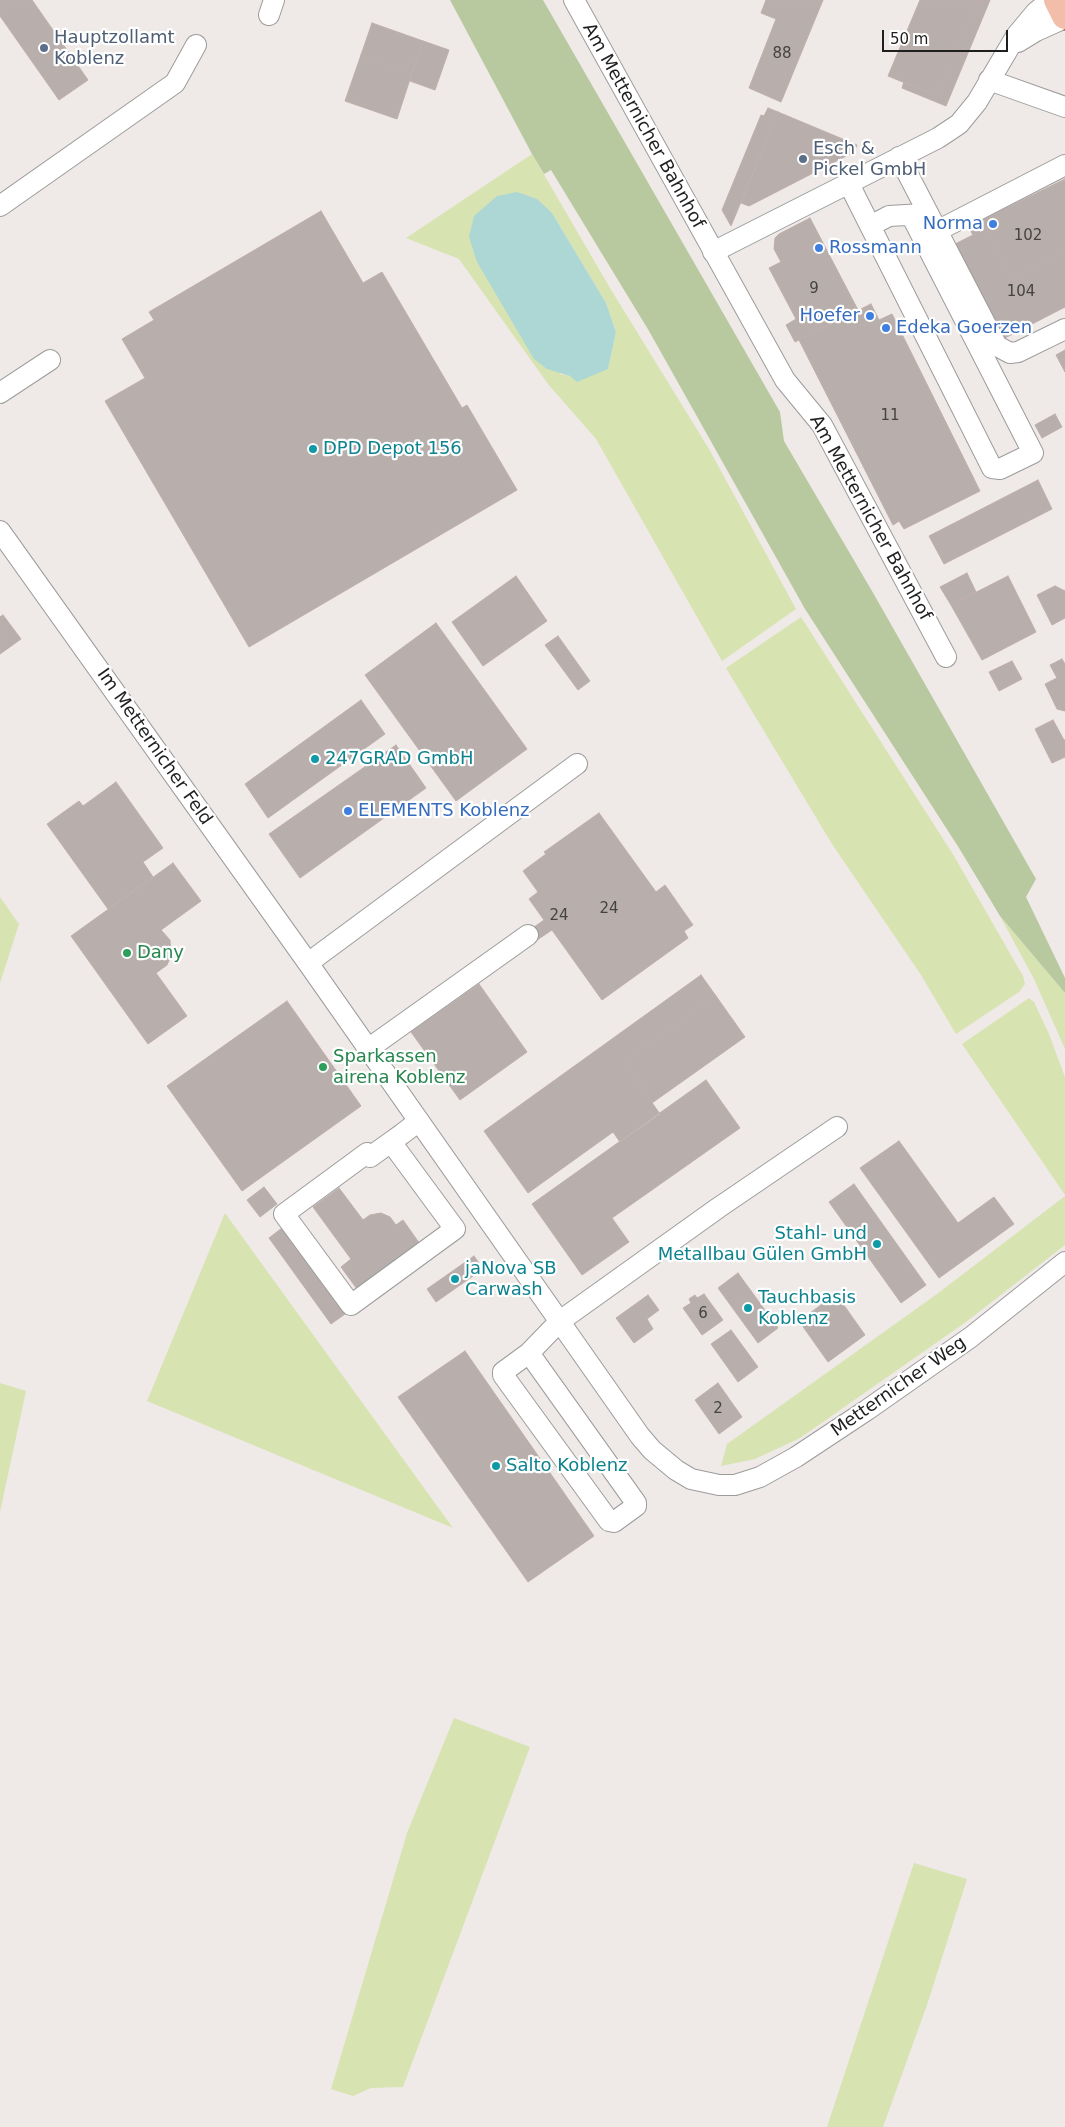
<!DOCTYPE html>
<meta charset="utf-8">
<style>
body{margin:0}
#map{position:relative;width:1065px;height:2127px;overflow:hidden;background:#efeae7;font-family:"DejaVu Sans",sans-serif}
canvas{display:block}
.scale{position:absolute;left:882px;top:30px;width:126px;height:22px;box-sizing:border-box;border:2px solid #1f1f1f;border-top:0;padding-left:6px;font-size:15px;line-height:18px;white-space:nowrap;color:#1f1f1f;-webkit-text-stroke:4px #fff;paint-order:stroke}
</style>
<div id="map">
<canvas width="1065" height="2127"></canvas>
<div class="scale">50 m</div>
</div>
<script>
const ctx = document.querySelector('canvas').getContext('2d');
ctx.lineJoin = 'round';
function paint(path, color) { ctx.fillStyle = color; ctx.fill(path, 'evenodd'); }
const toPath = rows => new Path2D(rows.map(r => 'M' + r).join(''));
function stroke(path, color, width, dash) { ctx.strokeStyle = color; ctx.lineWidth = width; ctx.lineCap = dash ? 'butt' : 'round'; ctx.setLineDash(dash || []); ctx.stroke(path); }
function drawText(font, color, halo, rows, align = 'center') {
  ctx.font = font + ' "DejaVu Sans",sans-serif'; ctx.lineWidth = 4.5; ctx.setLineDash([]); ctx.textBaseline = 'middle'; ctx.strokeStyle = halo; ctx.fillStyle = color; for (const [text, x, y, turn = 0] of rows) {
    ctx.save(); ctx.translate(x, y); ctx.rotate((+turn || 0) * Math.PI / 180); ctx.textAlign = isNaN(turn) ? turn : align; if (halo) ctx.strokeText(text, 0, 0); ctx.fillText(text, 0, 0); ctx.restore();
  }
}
paint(toPath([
 [532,154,610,288,709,449,796,609,722,661,596,439,548,384,459,259,406,238],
 [552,213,606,303,616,332,608,369,571,376,560,374],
 [801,617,954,856,1023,976,1025,984,1019,992,956,1034,921,975,832,844,726,668],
 [0,897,19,924,0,983],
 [1000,916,1065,993,1065,1049,1034,979],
 [1029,998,1034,1002,1049,1034,1065,1077,1065,1195,962,1044],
 [1065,1196,1065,1245,966,1322,800,1438,755,1459,721,1466,727,1444,937,1294],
 [225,1213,453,1528,147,1401],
 [0,1383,26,1391,0,1512],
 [454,1718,530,1747,403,2087,371,2088,353,2096,331,2089,407,1833],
 [914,1863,967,1879,927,2005,883,2127,827,2127]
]), '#d8e3b2');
paint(toPath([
 [450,0,543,0,780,412,784,441,872,591,1036,879,1026,897,1065,978,1065,993,1000,916,959,848,805,609,649,331,551,170,544,174,532,154]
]), '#b8c9a0');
paint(toPath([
 [517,192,537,199,552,213,606,303,616,332,608,369,577,382,570,376,547,369,534,359,477,262,469,237,474,216,497,196]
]), '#acd7d5');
const building = toPath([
 [0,0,32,0,88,80,59,100,0,16,0,0],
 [766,0,823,0,781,102,749,88,776,19,761,13,766,0],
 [920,0,977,0,937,96,888,76,920,0],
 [977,0,990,0,946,106,902,88,904,82,937,96,977,0],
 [372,23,423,41,412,73,361,55,372,23],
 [423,41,449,50,435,90,410,81,423,41],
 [361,55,412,73,397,119,345,101,361,55],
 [768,108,778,112,731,226,722,210,761,115,764,116,768,108],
 [778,112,857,145,854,152,749,206,741,203,778,112],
 [1065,179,1065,251,1011,277,982,220,1065,179],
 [321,211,363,283,382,272,462,408,467,405,517,490,249,647,105,401,145,378,122,339,154,320,149,312,321,211],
 [810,218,858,310,795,342,786,325,796,319,769,268,781,262,774,249,775,238,779,234,810,218],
 [983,222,1011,277,1065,251,1065,307,1001,340,953,245,973,235,969,228,983,222],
 [871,304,879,320,892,314,980,491,904,529,899,521,893,525,799,340,871,304],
 [1065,350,1065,372,1056,355,1065,350],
 [1055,414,1062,427,1042,438,1035,425,1055,414],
 [1038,480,1052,509,944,564,929,536,1038,480],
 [967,573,976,592,951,605,940,587,967,573],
 [516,576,547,621,483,666,452,622,516,576],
 [1008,576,1036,632,982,660,951,605,1008,576],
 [1055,586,1065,591,1065,618,1052,625,1037,595,1055,586],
 [3,615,21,639,0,654,0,617,3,615],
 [436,623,527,749,456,801,365,675,436,623],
 [558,636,590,681,578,690,545,645,558,636],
 [1062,659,1065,664,1065,711,1057,709,1045,684,1057,678,1050,665,1062,659],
 [1012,661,1022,679,999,691,989,672,1012,661],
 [361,700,385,734,268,818,245,784,361,700],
 [1053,720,1064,740,1065,740,1065,757,1052,763,1035,729,1053,720],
 [396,745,426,788,300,878,269,834,396,745],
 [116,782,163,848,143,862,153,877,108,909,47,824,79,801,83,806,116,782],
 [599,813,656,892,665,885,693,925,684,931,688,938,602,1000,552,930,537,940,530,930,544,920,529,899,538,892,523,871,546,854,544,852,599,813],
 [173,863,201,901,161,930,170,940,171,956,167,965,156,973,187,1016,148,1044,71,936,173,863],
 [701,975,716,996,623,1062,660,1114,620,1142,613,1132,528,1193,484,1131,701,975],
 [479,984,527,1052,460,1100,411,1032,479,984],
 [716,996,745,1037,652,1103,623,1062,716,996],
 [287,1001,361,1106,242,1191,167,1086,287,1001],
 [706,1080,740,1128,612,1218,629,1242,582,1275,532,1204,706,1080],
 [899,1141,958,1223,994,1197,1014,1224,939,1278,860,1168,899,1141],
 [854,1184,926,1285,901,1303,829,1202,854,1184],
 [264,1187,277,1204,260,1217,247,1200,264,1187],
 [339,1188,363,1220,370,1215,381,1213,390,1217,396,1225,403,1220,422,1247,357,1289,341,1267,351,1259,313,1207,339,1188],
 [282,1228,345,1314,331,1324,269,1238,282,1228],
 [474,1256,483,1269,436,1302,427,1289,474,1256],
 [738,1273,778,1328,758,1343,718,1288,738,1273],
 [704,1294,723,1320,702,1335,683,1308,691,1303,689,1299,695,1295,697,1298,704,1294],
 [836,1294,865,1335,828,1362,799,1321,836,1294],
 [648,1295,659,1310,647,1319,653,1329,634,1343,616,1318,648,1295],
 [731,1330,758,1367,738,1382,711,1344,731,1330],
 [465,1351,594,1536,528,1582,398,1397,465,1351],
 [718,1383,742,1417,719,1434,695,1400,718,1383]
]);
paint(building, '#b8afad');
stroke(building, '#bfaeab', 1);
const minor = toPath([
 [574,0,785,380,822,425,946,657],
 [269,15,274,0],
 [1018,42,1036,31,1065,18],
 [989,80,1065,107],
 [899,157,997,346,1010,353,1018,352,1065,329],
 [848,182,992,468,1000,469,1033,453,911,215],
 [0,206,175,83,196,45],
 [870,226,889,216,923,214],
 [937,231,1065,165],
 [713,252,938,138,959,124,977,102,1016,36,1036,12,1051,0],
 [0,393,50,360],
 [0,531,308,963,640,1436,652,1450,676,1470,691,1479,719,1485,735,1485,760,1477,796,1457,867,1410,971,1337,1065,1262],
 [308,963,577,764],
 [368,1049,528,935],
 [391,1142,455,1229,351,1305,284,1214,367,1153,370,1157,391,1142,402,1134,419,1121],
 [529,1353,636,1503,636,1506,614,1522,609,1521,503,1375,503,1372,529,1353,560,1321,718,1208,837,1127]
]);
const major = toPath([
 [1057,0,1065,16]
]);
stroke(minor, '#9c9c9c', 22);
stroke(major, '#894011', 29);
stroke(minor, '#fff', 20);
stroke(major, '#f2bea9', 26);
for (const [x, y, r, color] of [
 [44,48,5,"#5c6f8a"],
 [803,159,5,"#5c6f8a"],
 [993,224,5,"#3f7fe0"],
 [819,248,5,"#3f7fe0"],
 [870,316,5,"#3f7fe0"],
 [886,328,5,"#3f7fe0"],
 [313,449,5,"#0f9aa8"],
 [315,759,5,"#0f9aa8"],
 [348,811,5,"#3f7fe0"],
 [127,953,5,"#2e9e5b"],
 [323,1067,5,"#2e9e5b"],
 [877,1244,5,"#0f9aa8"],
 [455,1279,5,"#0f9aa8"],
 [748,1308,5,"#0f9aa8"],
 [496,1466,5,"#0f9aa8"]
]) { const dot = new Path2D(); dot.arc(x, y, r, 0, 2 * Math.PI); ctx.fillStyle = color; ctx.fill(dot); stroke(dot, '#fff', 2); }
drawText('15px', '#454342', null, [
 ["88",782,54],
 ["102",1028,236],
 ["9",814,289],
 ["104",1021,292],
 ["11",890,416],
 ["24",609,909],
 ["24",559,916],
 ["6",703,1314],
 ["2",718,1409]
]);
drawText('18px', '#4e5e75', '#fff', [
 ["Hauptzollamt",54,38],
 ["Koblenz",54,59],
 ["Esch &",813,149],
 ["Pickel GmbH",813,170]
], 'left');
drawText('18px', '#1f1f1f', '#fff', [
 ["Am Metternicher Bahnhof",643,126,61],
 ["Am Metternicher Bahnhof",870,518,61],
 ["Im Metternicher Feld",154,747,55],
 ["Metternicher Weg",899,1387,-35]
]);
drawText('18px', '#366cbe', '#fff', [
 ["Norma",983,224,"right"],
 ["Rossmann",829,248],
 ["Hoefer",860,316,"right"],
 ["Edeka Goerzen",896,328],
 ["ELEMENTS Koblenz",358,811]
], 'left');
drawText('18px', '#0d838f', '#fff', [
 ["DPD Depot 156",323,449],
 ["247GRAD GmbH",325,759],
 ["Stahl- und",867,1234,"right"],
 ["Metallbau Gülen GmbH",867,1255,"right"],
 ["jaNova SB",465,1269],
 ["Carwash",465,1290],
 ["Tauchbasis",758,1298],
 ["Koblenz",758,1319],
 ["Salto Koblenz",506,1466]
], 'left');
drawText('18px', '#27864d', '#fff', [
 ["Dany",137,953],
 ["Sparkassen",333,1057],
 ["airena Koblenz",333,1078]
], 'left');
</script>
